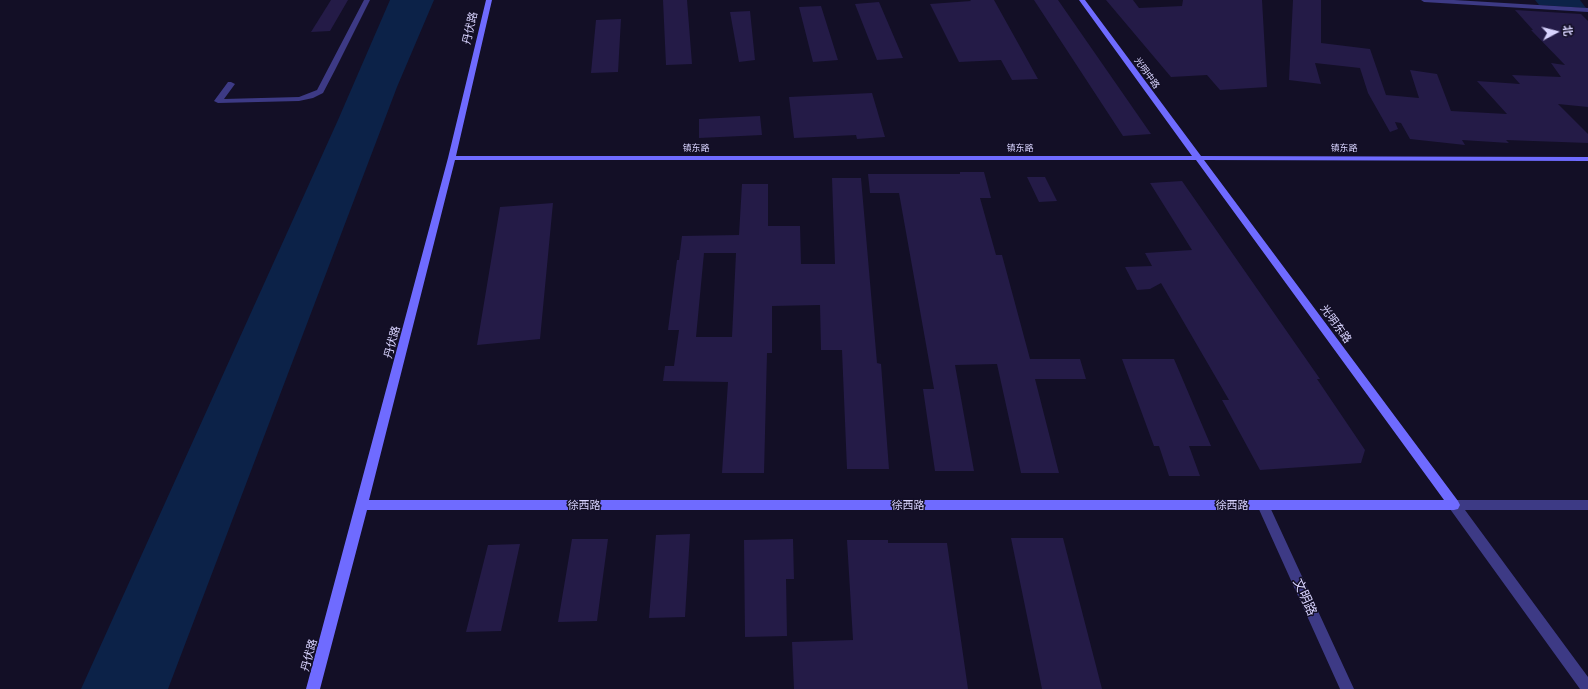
<!DOCTYPE html>
<meta charset="utf-8">
<style>
body{margin:0}
#map{position:relative;width:1588px;height:689px;overflow:hidden;background:#130f26;font-family:"Exo 2","Noto Sans SC",sans-serif}
canvas{display:block}
.north{position:absolute;left:1536px;top:12px;width:40px;height:40px;-webkit-text-stroke:3px #130f26;paint-order:stroke;rotate:83deg;font-size:11px;font-weight:700;line-height:16px;text-align:center;color:#d9d4ff}
.north::after{content:'';display:block;margin:auto;width:14px;height:18px;background:#d9d4ff;clip-path:polygon(50% 0,100% 100%,50% 72%,0 100%)}
</style>
<div id="map">
<canvas width="1588" height="689"></canvas>
<div class="north">北</div>
</div>
<script>
const ctx = document.querySelector('canvas').getContext('2d');
ctx.lineJoin = 'round';
function paint(path, color) { ctx.fillStyle = color; ctx.fill(path, 'evenodd'); }
const toPath = rows => new Path2D(rows.map(r => 'M' + r).join(''));
function drawText(font, color, halo, rows, align = 'center') {
  ctx.font = font + ' "Exo 2","Noto Sans SC",sans-serif'; ctx.lineWidth = 3; ctx.setLineDash([]); ctx.textBaseline = 'middle'; ctx.strokeStyle = halo; ctx.fillStyle = color; for (const [text, x, y, turn = 0] of rows) {
    ctx.save(); ctx.translate(x, y); ctx.rotate((+turn || 0) * Math.PI / 180); ctx.textAlign = isNaN(turn) ? turn : align; if (halo) ctx.strokeText(text, 0, 0); ctx.fillText(text, 0, 0); ctx.restore();
  }
}
paint(toPath([
 [390,0,434,0,397,87,168,689,81,689,338,120],
 [1535,0,1580,0,1586,8,1539,5]
]), '#0c2248');
paint(toPath([
 [331,0,348,0,330,31,311,32],
 [663,0,687,0,692,64,666,65],
 [970,0,994,0,1038,79,1012,80,1001,60,959,62,930,4,971,1],
 [1034,0,1058,0,1151,134,1123,136],
 [1106,0,1133,0,1139,8,1182,6,1183,0,1262,0,1267,87,1220,90,1207,75,1171,77],
 [1293,0,1321,0,1321,43,1370,49,1386,95,1419,98,1410,70,1437,74,1451,111,1507,114,1477,81,1520,84,1512,75,1561,77,1551,63,1565,65,1531,30,1533,30,1515,10,1581,14,1588,21,1588,107,1558,104,1588,134,1588,143,1506,140,1509,143,1462,140,1465,145,1410,139,1401,123,1395,122,1398,129,1390,132,1368,93,1360,68,1315,63,1321,84,1289,80],
 [879,2,903,58,877,60,855,4],
 [821,6,838,60,813,62,799,7],
 [750,11,755,60,739,62,730,12],
 [621,19,618,72,591,73,596,20],
 [872,93,885,137,857,139,856,135,794,138,789,97],
 [760,116,762,135,699,138,699,119],
 [960,172,984,172,991,198,980,198,996,255,1002,255,1030,359,1080,359,1086,379,1035,379,1059,473,1021,473,997,364,955,365,974,471,935,471,923,389,934,389,899,193,870,193,868,174,960,174],
 [1027,177,1045,177,1057,201,1039,202],
 [832,178,861,178,877,363,881,364,889,469,847,469,842,350,821,350,820,305,772,306,772,353,767,353,764,473,722,473,728,382,663,381,665,366,674,366,679,330,668,330,677,260,679,260,682,236,739,235,742,184,768,184,768,226,800,226,801,264,835,264],
 [704,253,736,253,732,337,696,337],
 [1182,181,1320,379,1317,379,1365,450,1361,463,1260,470,1222,400,1229,400,1161,283,1150,289,1137,290,1125,267,1152,266,1145,253,1192,250,1150,183],
 [553,203,540,339,477,345,500,207],
 [1122,359,1174,359,1211,446,1189,446,1200,476,1169,476,1159,446,1154,446],
 [690,534,685,617,649,618,656,535],
 [1011,538,1063,538,1102,689,1042,689],
 [572,539,608,539,597,621,558,622],
 [793,539,794,579,786,579,787,636,745,637,744,540],
 [847,540,888,540,888,543,947,543,968,689,794,689,792,642,853,640],
 [520,544,501,631,466,632,488,545]
]), '#241b47');
paint(toPath([
 [364,0,370,0,335,70,323,93,313,98,299,101,218,103,214,101,228,82,231,82,235,84,224,99,299,97,317,90,364,0],
 [1421,0,1454,0,1588,8,1588,12,1424,2,1421,0],
 [1263,500,1267,501,1269,505,1354,689,1340,689,1257,505,1259,501,1263,500],
 [1454,500,1588,500,1588,510,1465,510,1588,677,1588,689,1580,689,1450,509,1448,505,1450,501,1454,500]
]), '#3d3a85');
paint(toPath([
 [486,0,492,0,456,156,1192,156,1079,0,1085,0,1201,156,1588,157,1588,161,1204,160,1458,501,1460,505,1458,509,1454,510,367,510,320,689,306,689,448,158,486,0],
 [455,160,1196,160,1444,500,369,500,455,160]
]), '#6f6bff');
drawText('9px', '#d9d4ff', '#130f26', [
 ["光明中路",1147,73,54],
 ["镇东路",696,148],
 ["镇东路",1020,148],
 ["镇东路",1344,148]
]);
drawText('11px', '#d9d4ff', '#130f26', [
 ["丹伏路",470,28,-77],
 ["光明东路",1336,324,54],
 ["丹伏路",392,342,-75],
 ["徐西路",584,505],
 ["徐西路",908,505],
 ["徐西路",1232,505],
 ["丹伏路",309,655,-75]
]);
drawText('13px', '#d9d4ff', '#130f26', [
 ["文明路",1305,597,66]
]);
</script>
